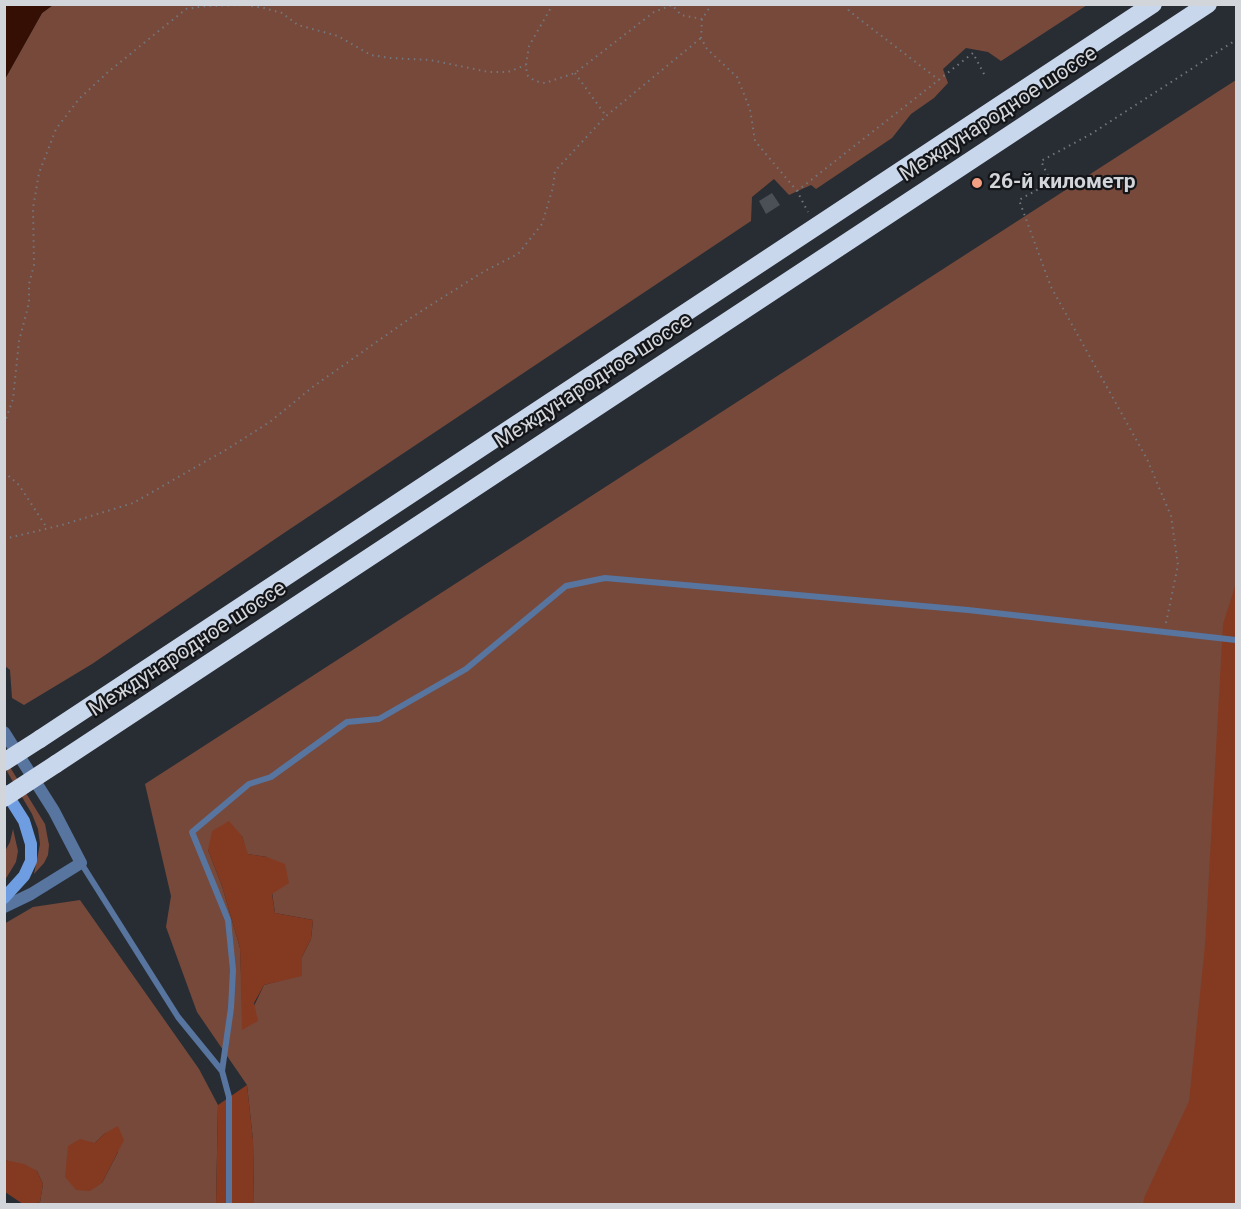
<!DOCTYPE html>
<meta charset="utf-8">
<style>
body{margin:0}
#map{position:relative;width:1241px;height:1209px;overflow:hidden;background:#282d34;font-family:Roboto,sans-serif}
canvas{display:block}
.frame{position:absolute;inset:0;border:6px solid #d2d5da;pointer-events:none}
</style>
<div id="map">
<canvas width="1241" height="1209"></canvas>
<div class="frame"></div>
</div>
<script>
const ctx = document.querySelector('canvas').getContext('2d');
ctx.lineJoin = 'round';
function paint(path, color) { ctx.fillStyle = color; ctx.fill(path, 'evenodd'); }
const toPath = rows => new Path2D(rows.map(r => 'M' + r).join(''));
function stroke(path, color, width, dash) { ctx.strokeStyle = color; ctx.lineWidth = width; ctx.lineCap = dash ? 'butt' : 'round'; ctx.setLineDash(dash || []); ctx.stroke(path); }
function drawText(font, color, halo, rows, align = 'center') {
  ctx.font = font + ' Roboto,sans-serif'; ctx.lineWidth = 4.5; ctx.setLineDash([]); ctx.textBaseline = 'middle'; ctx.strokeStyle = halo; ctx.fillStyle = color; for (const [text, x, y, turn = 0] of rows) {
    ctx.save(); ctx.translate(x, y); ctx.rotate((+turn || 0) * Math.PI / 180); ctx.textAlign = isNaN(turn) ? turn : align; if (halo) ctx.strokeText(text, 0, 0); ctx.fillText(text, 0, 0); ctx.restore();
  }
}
paint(toPath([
 [53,5,1087,5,1001,61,988,52,966,48,943,69,948,83,934,98,911,114,892,138,816,189,811,185,789,195,774,179,752,197,751,221,281,535,92,664,24,705,12,698,10,670,5,666,5,79,42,13],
 [1236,80,1236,1204,254,1204,253,1140,247,1085,197,1012,166,927,171,896,145,784],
 [242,836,247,854,267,857,275,913,313,920,311,939,302,957,302,975,264,985,243,1029,240,948,222,886,208,850],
 [5,759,45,824,49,845,48,855,44,863,34,874,40,844,38,829,32,814,5,768],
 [13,829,18,851,16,862,5,880,5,851,10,842],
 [80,900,199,1069,218,1105,216,1204,34,1204,40,1202,43,1184,37,1171,5,1160,4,924,33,907],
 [105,1133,118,1152,102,1183,95,1143]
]), '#77493a');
paint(toPath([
 [1236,583,1236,1204,1143,1204,1144,1198,1189,1101,1205,945,1223,624],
 [229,821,242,836,248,854,267,857,285,864,289,883,272,894,275,913,313,920,311,939,302,957,302,976,264,985,254,1003,258,1021,242,1030,240,948,222,886,208,850,212,831],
 [247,1085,253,1140,254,1204,216,1204,218,1105],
 [118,1126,124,1140,102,1183,90,1191,76,1190,65,1177,68,1146,80,1139,95,1143,105,1133],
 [5,1160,24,1164,37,1171,43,1184,40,1202,34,1204,23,1204,5,1192]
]), '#843a21');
paint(toPath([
 [5,4,53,5,42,13,5,79]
]), '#350f03');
paint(toPath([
 [772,193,780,205,766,214,759,201]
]), '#4b5057');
stroke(toPath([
 [553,4,529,46,526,65,527,75,535,81,545,83,575,73,654,12,672,5,681,15,702,19],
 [712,4,702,19,701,38,707,49,737,77,750,109,755,141,797,191,808,212],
 [846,4,849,11,939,80],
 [575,73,606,116],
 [797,191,973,53,985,76],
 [4,424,13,399,19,341,29,303,29,284,34,265,33,208,39,173,56,129,79,99,108,72,186,9,206,6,245,5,264,8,282,13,298,25,338,36,371,55,390,58,430,60,489,72,508,72,526,65],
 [4,472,19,485,47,528],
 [4,539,62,525,133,503,229,448,271,421,314,386,412,317,483,272,518,254,542,224,553,187,555,171,606,116,701,38],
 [1166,623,1178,565,1171,516,1147,459,1051,287,1019,200,1051,182,1041,161,1091,134,1236,40]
]), '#73777d', 2, [1.5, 4.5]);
stroke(toPath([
 [81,863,178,1017,222,1071],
 [229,1204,229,1097,222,1071,231,1008,233,970,228,920,192,832,249,784,271,777,347,722,379,719,466,669,566,586,605,578,968,610,1236,640]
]), '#5875a0', 6);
stroke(toPath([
 [4,732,54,811,81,863,31,894,4,907]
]), '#5875a0', 12);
stroke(toPath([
 [4,898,24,876,31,861,31,844,24,821,5,791]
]), '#6e9de2', 12);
stroke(toPath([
 [40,739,1153,4],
 [56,764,1208,4]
]), '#c9d7ed', 18);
stroke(toPath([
 [4,762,40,739],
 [4,798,56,764]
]), '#c9d7ed', 18);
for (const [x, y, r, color] of [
 [977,183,6,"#f39f83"]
]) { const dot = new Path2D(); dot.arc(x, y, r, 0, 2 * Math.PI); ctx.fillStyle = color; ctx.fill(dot); stroke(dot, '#131518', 2); }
drawText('21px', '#d2d5da', '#131518', [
 ["Международное шоссе",999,115,-33],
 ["Международное шоссе",594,382,-33],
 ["Международное шоссе",188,650,-33]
]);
drawText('bold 21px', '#d2d5da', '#131518', [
 ["26-й километр",989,183]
], 'left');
</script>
